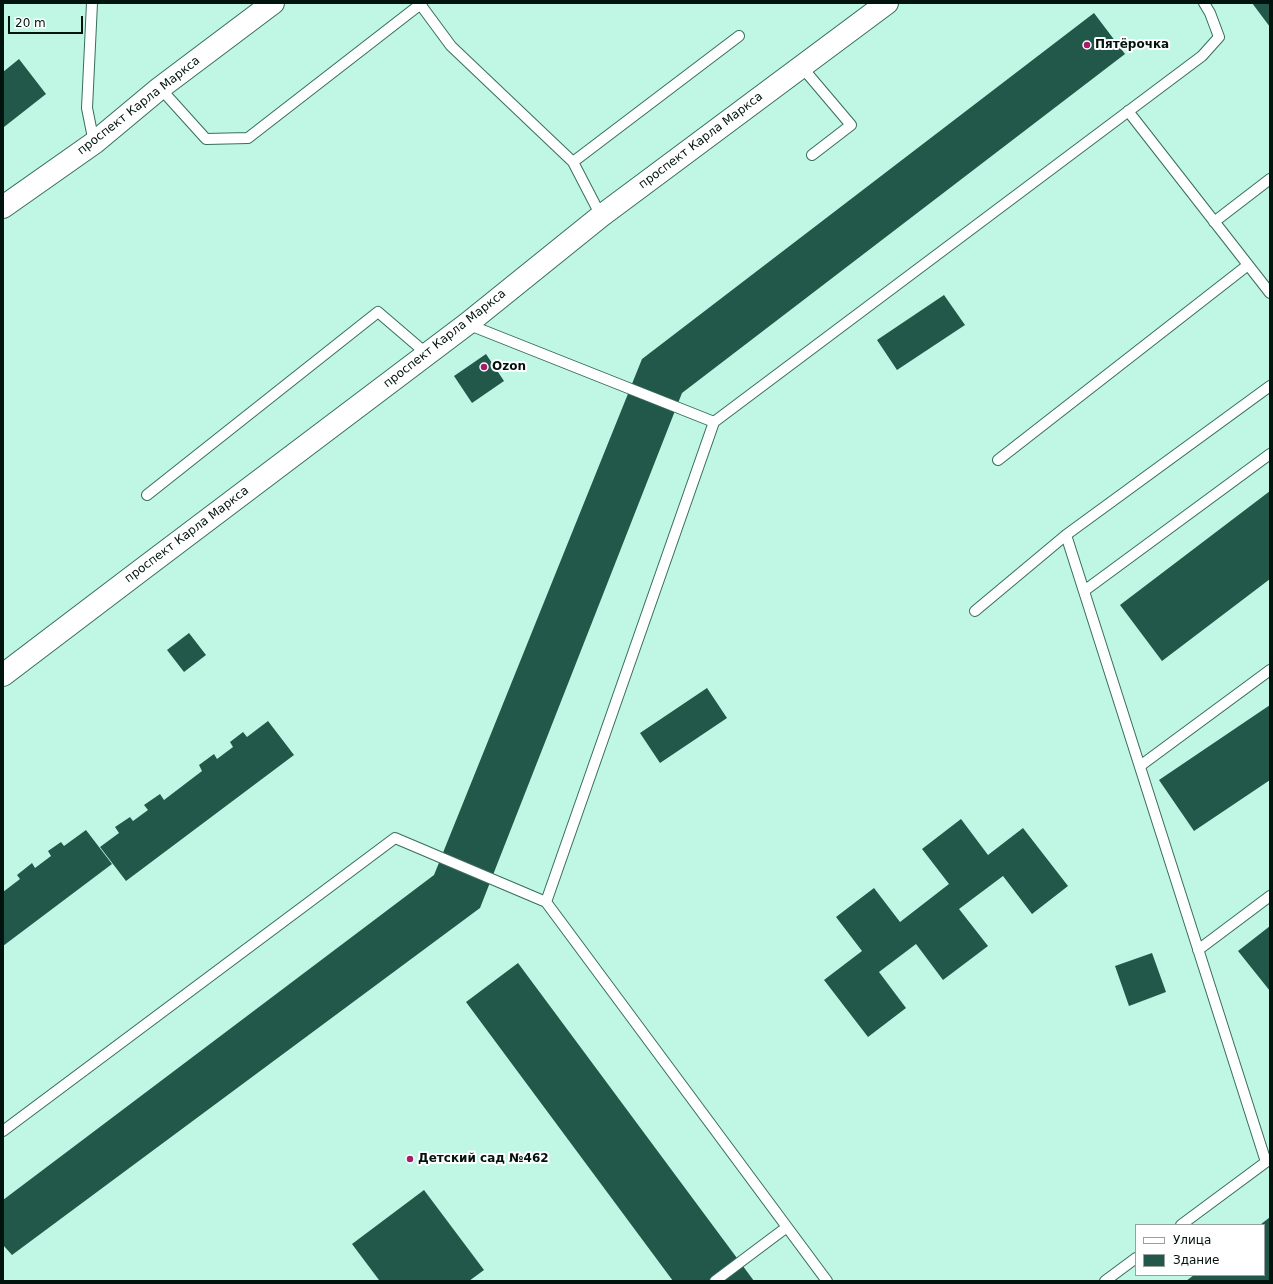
<!DOCTYPE html>
<meta charset="utf-8">
<style>
body{margin:0}
#map{position:relative;width:1273px;height:1284px;overflow:hidden;background:#bff7e4;font-family:"DejaVu Sans",sans-serif}
canvas{display:block}
.frame{position:absolute;inset:0;border:4px solid #00130d;pointer-events:none}
.legend{position:absolute;left:1135px;top:1224px;width:130px;height:52px;box-sizing:border-box;background:#fff;border:1px solid #99a19e;margin:0;padding:5px 7px;list-style:none;font-size:12px;color:#00130d}
.legend li{display:flex;align-items:center;gap:8px;height:20px}
.legend b{width:20px;border:1px solid #99a19e}
.scale{position:absolute;left:8px;top:16px;width:75px;height:18px;box-sizing:border-box;border:2px solid #00130d;border-top:0;padding-left:5px;font-size:12px;line-height:14px;white-space:nowrap;color:#00130d;-webkit-text-stroke:3px #fff;paint-order:stroke}
</style>
<div id="map">
<canvas width="1273" height="1284"></canvas>
<div class="frame"></div>
<ul class="legend">
<li><b style="height:5px;background:#fff"></b>Улица</li>
<li><b style="height:11px;background:#225849"></b>Здание</li>
</ul>
<div class="scale">20 m</div>
</div>
<script>
const ctx = document.querySelector('canvas').getContext('2d');
ctx.lineJoin = 'round';
function paint(path, color) { ctx.fillStyle = color; ctx.fill(path, 'evenodd'); }
const toPath = rows => new Path2D(rows.map(r => 'M' + r).join(''));
function stroke(path, color, width, dash) { ctx.strokeStyle = color; ctx.lineWidth = width; ctx.lineCap = dash ? 'butt' : 'round'; ctx.setLineDash(dash || []); ctx.stroke(path); }
function drawText(font, color, halo, rows, align = 'center') {
  ctx.font = font + ' "DejaVu Sans",sans-serif'; ctx.lineWidth = 4; ctx.setLineDash([]); ctx.textBaseline = 'middle'; ctx.strokeStyle = halo; ctx.fillStyle = color; for (const [text, x, y, turn = 0] of rows) {
    ctx.save(); ctx.translate(x, y); ctx.rotate((+turn || 0) * Math.PI / 180); ctx.textAlign = isNaN(turn) ? turn : align; if (halo) ctx.strokeText(text, 0, 0); ctx.fillText(text, 0, 0); ctx.restore();
  }
}
paint(toPath([
 [1252,3,1270,3,1270,27],
 [1094,13,1125,54,682,393,480,908,12,1255,3,1245,3,1200,434,875,642,359],
 [19,59,46,94,4,127,3,72],
 [944,295,965,325,897,370,877,340],
 [486,354,504,381,472,403,454,376],
 [1270,491,1270,579,1162,661,1120,605],
 [189,633,206,655,184,672,167,650],
 [707,688,727,718,660,763,640,733],
 [1270,705,1270,780,1194,831,1159,780],
 [268,721,294,755,126,881,100,847,119,833,115,827,130,817,133,821,148,810,144,805,160,794,164,800,202,771,199,765,214,754,217,759,233,747,230,742,243,732,247,737],
 [961,819,988,855,1023,828,1068,886,1032,914,1003,876,959,909,988,946,943,980,916,944,879,972,906,1008,868,1037,824,980,862,951,836,917,874,888,900,922,949,884,922,849],
 [86,830,112,864,3,946,3,892,20,879,17,875,32,863,35,868,51,856,48,851,61,842,64,846],
 [1270,926,1270,991,1238,951],
 [1152,953,1166,992,1129,1006,1115,966],
 [518,963,754,1281,673,1281,466,1002],
 [424,1190,484,1270,469,1281,378,1281,379,1280,352,1244],
 [1270,1217,1270,1281,1186,1281,1194,1275,1264,1275,1264,1225,1260,1225]
]), '#225849');
const lane = toPath([
 [92,3,87,108,94,143],
 [420,4,451,46,573,162],
 [801,66,851,125,812,155],
 [160,88,206,139,248,138,422,3],
 [1128,111,1270,293],
 [601,216,573,162,739,36],
 [1214,222,1270,179],
 [467,324,714,422],
 [998,460,1248,265],
 [147,495,378,312,427,354],
 [1066,535,1266,1162],
 [1084,591,1270,454],
 [975,611,1066,535,1270,386],
 [1140,766,1270,670],
 [546,902,714,422,1202,56,1219,37,1210,13,1204,3],
 [1198,950,1270,896],
 [3,1131,395,838,546,902,827,1281],
 [1181,1225,1270,1159],
 [715,1281,787,1227],
 [1105,1281,1136,1258]
]);
const secondary = toPath([
 [3,207,94,143,160,88,273,3],
 [3,675,136,574,467,324,601,216,887,3]
]);
stroke(lane, '#386d5e', 12);
stroke(secondary, '#386d5e', 24);
stroke(lane, '#fff', 10);
stroke(secondary, '#fff', 22);
for (const [x, y, r, color] of [
 [1087,45,4,"#a41d69"],
 [484,367,4,"#a41d69"],
 [410,1159,4,"#a41d69"]
]) { const dot = new Path2D(); dot.arc(x, y, r, 0, 2 * Math.PI); ctx.fillStyle = color; ctx.fill(dot); stroke(dot, '#fff', 1.5); }
drawText('bold 12px', '#00130d', '#fff', [
 ["Пятёрочка",1095,45],
 ["Ozon",492,367],
 ["Детский сад №462",418,1159]
], 'left');
drawText('12px', '#00130d', '#fff', [
 ["проспект Карла Маркса",139,106,-38],
 ["проспект Карла Маркса",701,141,-37],
 ["проспект Карла Маркса",445,339,-38],
 ["проспект Карла Маркса",187,535,-37]
]);
</script>
